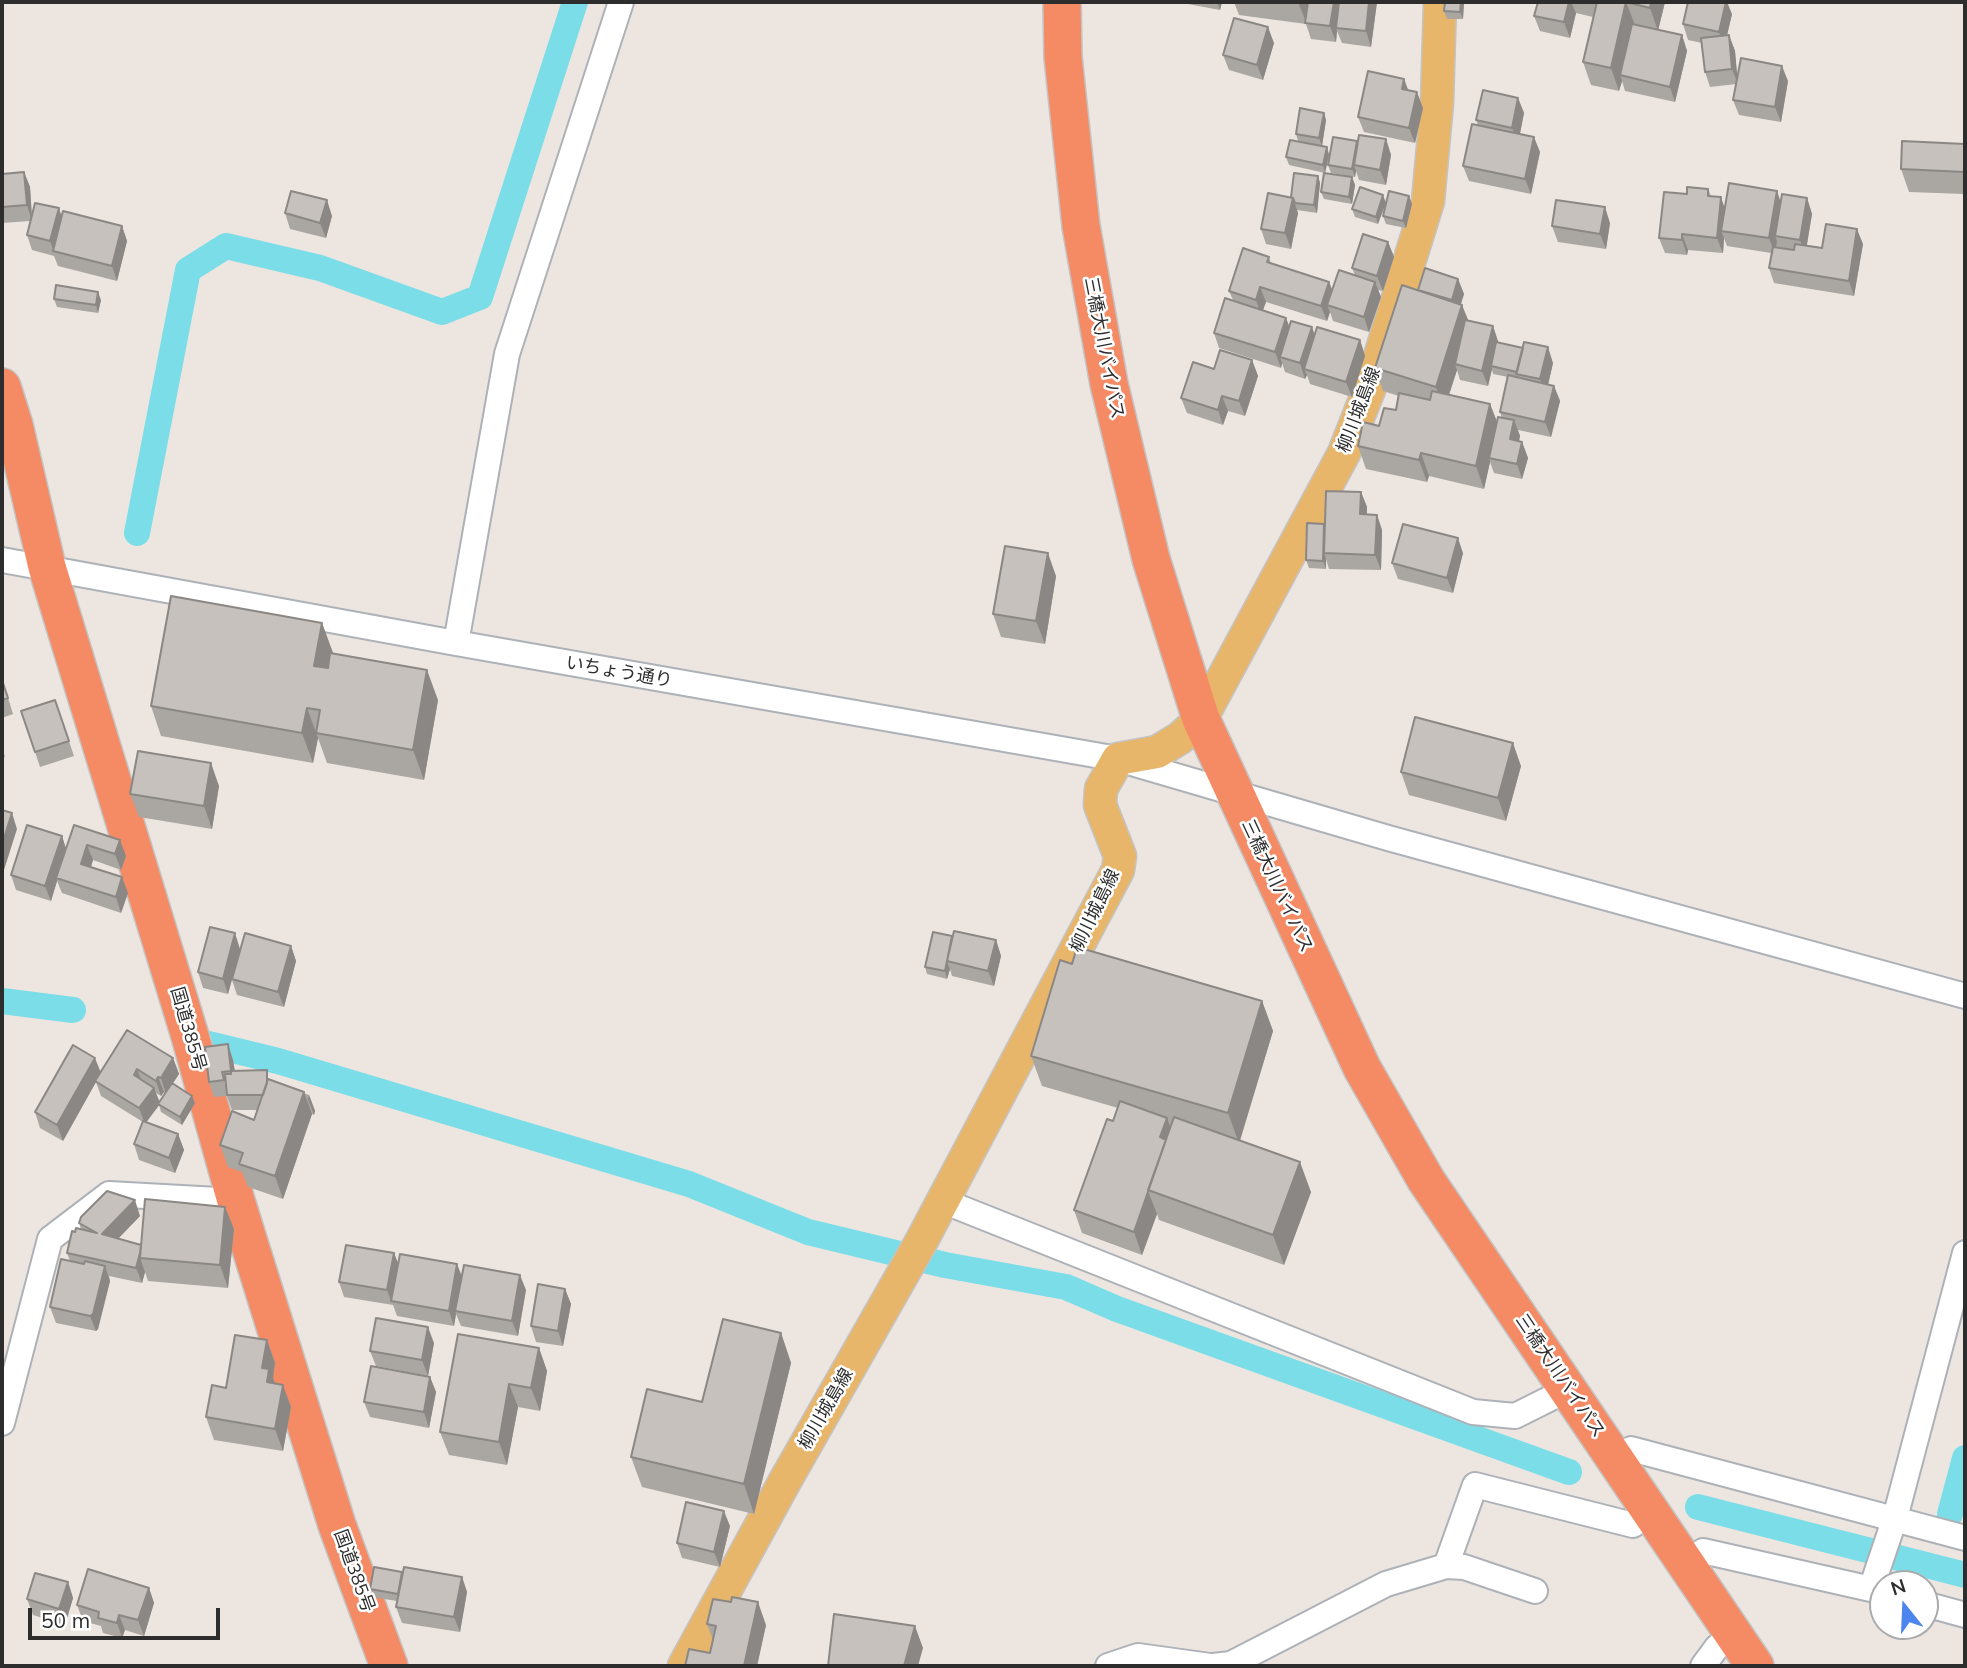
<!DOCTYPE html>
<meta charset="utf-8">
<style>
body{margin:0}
#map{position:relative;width:1967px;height:1668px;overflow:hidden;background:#ede6e0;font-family:Mulish,sans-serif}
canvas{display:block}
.frame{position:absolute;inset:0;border:4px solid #2d2d2d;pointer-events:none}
.north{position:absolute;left:1869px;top:1570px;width:70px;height:70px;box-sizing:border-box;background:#fff;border:2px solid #ababab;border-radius:50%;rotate:342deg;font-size:19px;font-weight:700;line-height:28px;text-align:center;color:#2d2d2d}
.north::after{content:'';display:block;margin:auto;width:24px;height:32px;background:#4c85ee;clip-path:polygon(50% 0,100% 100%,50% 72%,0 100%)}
.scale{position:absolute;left:28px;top:1608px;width:192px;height:32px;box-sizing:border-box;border:4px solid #2d2d2d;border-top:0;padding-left:9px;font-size:21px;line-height:24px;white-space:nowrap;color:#2d2d2d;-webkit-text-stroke:5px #fff;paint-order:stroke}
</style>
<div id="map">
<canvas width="1967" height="1668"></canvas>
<div class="frame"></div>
<div class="north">N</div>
<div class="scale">50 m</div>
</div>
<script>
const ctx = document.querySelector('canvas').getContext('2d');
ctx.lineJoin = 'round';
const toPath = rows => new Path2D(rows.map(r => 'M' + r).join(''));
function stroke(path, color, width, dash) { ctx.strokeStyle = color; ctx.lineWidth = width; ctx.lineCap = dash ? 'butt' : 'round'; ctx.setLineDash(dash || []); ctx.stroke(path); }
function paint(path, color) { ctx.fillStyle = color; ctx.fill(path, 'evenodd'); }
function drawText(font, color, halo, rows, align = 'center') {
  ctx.font = font + ' Mulish,"Noto Sans JP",sans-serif'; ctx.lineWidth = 5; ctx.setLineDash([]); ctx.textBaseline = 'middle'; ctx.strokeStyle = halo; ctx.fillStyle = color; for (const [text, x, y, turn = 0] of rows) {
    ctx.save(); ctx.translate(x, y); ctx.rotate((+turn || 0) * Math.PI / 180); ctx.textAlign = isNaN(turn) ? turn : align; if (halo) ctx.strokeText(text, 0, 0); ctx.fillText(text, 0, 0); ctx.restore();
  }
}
stroke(toPath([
 [137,533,188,270,226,246,320,268,442,312,480,297,575,2],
 [2,1001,73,1010],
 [204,1043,278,1061,689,1184,808,1232,945,1265,1066,1287,1117,1309,1569,1472],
 [1698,1507,1965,1575],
 [1950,1514,1965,1458]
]), '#7bdde7', 26);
const minor = toPath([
 [2,560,456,643,1118,759,1388,838,1965,996],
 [456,643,507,354,621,2],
 [943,1201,1473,1412,1515,1416,1569,1389],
 [2,1423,50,1239,109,1194,236,1201],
 [1631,1449,1965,1538],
 [1703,1551,1871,1589,1895,1518,1965,1253],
 [1446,1566,1475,1485,1633,1525],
 [1925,1604,1965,1615],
 [1108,1666,1138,1656,1210,1666],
 [1213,1666,1231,1664,1386,1584,1446,1566,1464,1567,1535,1591],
 [1703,1666,1717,1647]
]);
const major = toPath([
 [684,1666,785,1481,921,1242,1118,870,1120,856,1100,805,1101,789,1118,759,1157,752,1180,738,1201,719,1344,453,1372,382,1428,201,1437,103,1440,2]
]);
const highway = toPath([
 [1062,2,1063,57,1081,226,1109,384,1151,559,1201,719,1362,1068,1426,1180,1755,1666],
 [2,387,14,425,47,567,190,1036,236,1201,337,1525,389,1666]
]);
stroke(minor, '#adb1b8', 28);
stroke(major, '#c4c4c4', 35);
stroke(highway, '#c4c4c4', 40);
stroke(minor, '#fff', 24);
stroke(major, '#e8b66b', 32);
stroke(highway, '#f48b65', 37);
paint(toPath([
 [1177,2,1222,2,1220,10],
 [1234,2,1377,2,1371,47,1342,43,1337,31,1336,42,1311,39,1306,24,1239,15],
 [1464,2,1463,19,1447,19,1444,11],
 [1538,2,1665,2,1658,30,1682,35,1687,51,1675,102,1625,91,1622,81,1619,91,1591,85,1583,62,1593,17,1576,13,1570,38,1540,31,1534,16],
 [1732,14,1727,35,1729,35,1735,51,1737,77,1788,81,1781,122,1739,115,1733,100,1736,84,1710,87,1705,72,1702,43,1688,40,1683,24],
 [1274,43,1263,80,1229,70,1223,55],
 [1404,79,1408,90,1423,108,1415,143,1364,132,1358,117],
 [1518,98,1524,113,1520,134,1540,152,1531,194,1469,181,1463,166,1478,125,1476,120],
 [1324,113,1326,120,1322,146,1327,147,1329,155,1325,173,1289,165,1286,157,1298,141,1296,134],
 [1386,139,1391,155,1386,185,1359,180,1356,171,1355,177,1331,173,1328,165,1357,141],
 [1965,144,1965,194,1909,192,1901,169],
 [24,172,30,187,32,215,62,217,122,226,127,241,117,281,58,266,54,256,32,250,27,235,30,221,2,223,2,174],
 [1318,176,1320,183,1317,213,1297,210,1298,213,1291,249,1266,244,1261,229,1291,197],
 [1352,177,1355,185,1352,204,1324,199,1321,192],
 [1708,189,1711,196,1725,208,1807,198,1812,214,1807,245,1822,248,1863,244,1854,296,1774,283,1769,268,1771,253,1727,246,1724,238,1723,253,1688,250,1687,255,1665,253,1659,238,1687,194],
 [1383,195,1378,224,1355,217,1352,209],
 [1412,204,1406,228,1386,224,1383,216],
 [285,213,332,216,326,238,290,229],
 [1610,223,1606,249,1558,242,1552,226],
 [1388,242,1394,257,1383,291,1378,290,1381,297,1369,332,1333,321,1330,312,1327,321,1266,302,1263,310,1290,326,1312,327,1315,336,1360,340,1365,356,1352,397,1310,384,1307,375,1305,379,1285,372,1282,363,1281,368,1219,348,1214,333,1233,300,1229,291,1269,257,1271,263,1329,282,1332,290,1355,275,1352,268],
 [1458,279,1464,294,1461,304,1468,320,1493,326,1498,342,1553,363,1548,384,1554,386,1560,401,1551,437,1518,430,1520,436,1519,441,1522,442,1528,458,1522,479,1494,473,1490,462,1484,489,1429,476,1427,482,1366,469,1358,446,1396,410,1399,396,1383,391,1375,368,1418,290],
 [1492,369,1493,374,1508,377,1500,412,1502,418,1497,422,1490,404,1449,395,1457,370,1460,380,1488,386],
 [54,299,101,300,98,313,57,307],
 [1252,360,1258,376,1245,416,1228,411,1223,425,1187,413,1181,398,1214,369],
 [1361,492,1367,507,1367,514,1377,515,1382,530,1381,570,1329,569,1326,559,1326,569,1309,568,1306,560,1324,524],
 [1463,553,1453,593,1398,579,1392,563],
 [1056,576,1045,644,1001,637,993,614],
 [322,623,333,653,438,700,424,780,327,763,318,738,313,763,161,736,151,706],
 [2,678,13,714,2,718],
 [55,700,74,756,40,767,35,752],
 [2,747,5,757,2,758],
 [1521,766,1506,821,1409,795,1401,772],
 [219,786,212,829,139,817,130,794],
 [74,825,126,856,121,870,93,860,91,867,128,893,121,913,62,893,57,881,51,901,16,890,11,875,62,836,66,849],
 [952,936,996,940,1001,956,994,986,952,976,950,969,947,979,927,974,925,967],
 [291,946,296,961,284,1007,237,995,232,980,228,994,203,988,198,972,240,948],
 [1072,964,1262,1001,1273,1031,1240,1141,1311,1192,1284,1265,1159,1220,1157,1214,1142,1255,1082,1233,1074,1210,1118,1108,1042,1086,1031,1056],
 [173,1058,179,1074,172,1084,195,1103,182,1125,161,1112,159,1105,146,1122,178,1134,184,1150,175,1173,139,1160,134,1144,143,1122,101,1096,96,1082,63,1141,40,1128,35,1112,101,1072],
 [164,1092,165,1093,160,1102,156,1093,161,1096],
 [233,1060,235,1071,270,1080,309,1095,315,1111,314,1115,312,1114,283,1199,248,1187,242,1172,228,1167,220,1145,254,1120,258,1110,232,1110,227,1096,214,1097,209,1082],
 [225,1207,234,1229,228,1288,148,1281,145,1272,142,1283,109,1276,110,1281,98,1329,96,1331,56,1323,50,1307,70,1261,67,1253,81,1229,79,1223,140,1216,118,1239,141,1245],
 [394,1253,398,1264,526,1290,518,1336,461,1326,456,1314,454,1326,397,1316,393,1305,344,1297,339,1282],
 [565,1289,571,1304,563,1346,536,1342,531,1326],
 [781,1333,791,1363,754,1514,642,1487,631,1457,702,1402],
 [267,1340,275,1363,273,1378,275,1383,291,1407,283,1451,214,1440,206,1417,226,1388],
 [434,1343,428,1376,376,1366,370,1351],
 [539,1348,547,1371,540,1411,518,1407,507,1465,449,1455,440,1432],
 [430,1377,436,1392,429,1428,370,1417,364,1402],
 [730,1526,720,1567,682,1558,677,1543],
 [402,1572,462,1577,467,1592,460,1632,402,1623,396,1607,397,1601,372,1597,370,1589],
 [68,1582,73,1598,65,1625,33,1615,27,1599],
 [149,1588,154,1603,144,1636,125,1630,122,1638,103,1633,101,1626,83,1621,77,1605],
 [707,1624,766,1625,757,1666,685,1666,710,1653,713,1640]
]), '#aaa6a2');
paint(toPath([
 [1217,2,1222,2,1220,10],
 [1298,2,1310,2,1307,24],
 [1334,2,1341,2,1336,28,1337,31,1336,42,1330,26],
 [1369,2,1377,2,1371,47,1366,31],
 [1461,2,1464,2,1463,19,1460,12],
 [1569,2,1571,2,1576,13,1570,38,1564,22],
 [1626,2,1635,25,1620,75,1622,81,1619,91,1611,68],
 [1651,2,1665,2,1658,31,1650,8],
 [1726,2,1727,2,1732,14,1724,48,1719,32],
 [1268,27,1274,43,1263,80,1257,65],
 [1682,35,1687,51,1675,102,1670,87],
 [1729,35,1735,51,1738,84,1732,69],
 [1782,66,1788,81,1781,122,1775,107],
 [1404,79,1410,95,1402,89],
 [1417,92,1423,108,1415,143,1409,128],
 [1518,98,1524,113,1518,143,1512,128],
 [1324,113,1326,120,1322,146,1319,138],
 [1534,137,1540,152,1531,194,1525,179],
 [1386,139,1391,155,1386,185,1380,170],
 [1357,141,1354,165,1356,171,1355,177,1352,169],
 [1327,147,1329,155,1325,173,1323,165],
 [24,172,30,187,32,221,27,205],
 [1318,176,1320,183,1317,213,1314,205],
 [1352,177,1355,185,1352,204,1349,197],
 [1777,191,1782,206,1775,236,1777,241,1775,254,1769,238],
 [1383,195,1386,203,1378,224,1376,217],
 [1409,196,1412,204,1406,228,1403,221],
 [1721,197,1726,212,1721,231,1724,238,1723,253,1717,238],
 [1293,198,1298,213,1291,249,1285,233],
 [1807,198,1812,214,1805,255,1800,240],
 [327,200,332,216,326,238,320,223],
 [1605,207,1610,223,1606,249,1600,234],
 [59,208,64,224,54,252,50,241],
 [122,226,127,241,117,281,112,266],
 [1857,229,1863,244,1854,296,1849,281],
 [1682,234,1688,250,1687,255,1682,240],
 [1388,242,1394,257,1383,291,1377,276],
 [1458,279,1464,294,1457,316,1452,300],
 [1329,282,1335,297,1327,305,1330,312,1327,321,1321,306],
 [1375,282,1381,297,1369,332,1364,317],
 [1260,287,1266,302,1261,315,1256,300],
 [98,292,101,300,98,313,96,305],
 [1462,305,1471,327,1455,364,1457,370,1444,410,1436,387],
 [1286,318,1292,333,1280,357,1282,363,1281,368,1275,352],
 [1493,326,1498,341,1492,367,1491,366,1492,369,1488,386,1482,371],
 [1312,327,1317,343,1304,369,1307,375,1305,379,1300,363],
 [1360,340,1365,356,1352,397,1346,382],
 [1548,347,1553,363,1546,394,1540,379],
 [1252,360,1258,376,1245,416,1239,401],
 [1554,386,1560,401,1551,437,1545,422],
 [1222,396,1228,411,1223,425,1218,410],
 [1490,404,1499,427,1489,458,1490,462,1484,489,1476,466],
 [1514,420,1520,436,1516,455,1510,439],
 [1522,442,1528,458,1522,479,1517,464],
 [1421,453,1429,476,1427,482,1419,460],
 [1361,492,1367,507,1366,529,1360,514],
 [1377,515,1382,530,1381,570,1375,555],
 [1324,524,1324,553,1326,559,1326,569,1323,561],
 [1458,538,1463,553,1453,593,1447,578],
 [1048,553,1056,576,1045,644,1036,621],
 [322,623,333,653,325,696,314,666],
 [427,670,438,700,424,780,413,750],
 [307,708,318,738,313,763,302,733],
 [1513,743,1521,766,1506,821,1498,798],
 [211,763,219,786,212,829,204,806],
 [12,813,17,829,4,870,2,865,2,844],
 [62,836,67,852,56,878,57,881,51,901,45,886],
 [120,840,126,856,121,870,115,854],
 [87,845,93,860,87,879,81,864],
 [122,877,128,893,121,913,116,897],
 [235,933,240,949,228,994,223,979],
 [996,940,1001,956,994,986,988,971],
 [291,946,296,961,284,1007,278,992],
 [947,962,950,969,947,979,945,971],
 [1262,1001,1273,1031,1239,1143,1228,1113],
 [228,1044,233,1060,237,1086,231,1071],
 [95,1058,101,1073,63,1141,57,1125],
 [173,1058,179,1074,166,1094,161,1078],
 [137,1069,143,1085,134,1075],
 [158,1077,164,1092,161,1096,156,1081],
 [154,1088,160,1104,145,1124,139,1108],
 [304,1092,312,1114,283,1199,275,1176],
 [309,1095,315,1111,314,1115,308,1099],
 [192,1096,195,1103,182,1125,180,1117],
 [1167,1118,1175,1141,1171,1152,1160,1137],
 [178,1134,184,1150,175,1173,169,1158],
 [1300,1162,1311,1192,1284,1265,1273,1235],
 [1148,1191,1157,1214,1142,1255,1134,1232],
 [135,1200,140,1216,107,1250,102,1234],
 [225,1207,234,1229,228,1288,220,1265],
 [142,1245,140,1258,145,1272,142,1283,136,1268],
 [394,1253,400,1268,391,1301,393,1306,387,1290],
 [457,1264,463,1279,455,1311,456,1314,454,1326,449,1311],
 [105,1266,110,1281,98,1329,96,1331,90,1316],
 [520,1275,526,1290,518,1336,512,1321],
 [565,1289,571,1304,563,1346,558,1331],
 [428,1327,434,1343,428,1376,422,1360],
 [781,1333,791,1363,754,1514,744,1484],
 [267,1340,275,1363,273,1378,278,1392,276,1405,262,1368],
 [539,1348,547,1371,540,1411,531,1388],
 [430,1377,436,1392,429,1428,424,1412],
 [509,1384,518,1407,507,1465,499,1442],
 [283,1385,291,1407,283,1451,275,1429],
 [724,1511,730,1526,720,1567,714,1552],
 [462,1577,467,1592,460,1632,454,1617],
 [68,1582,73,1598,65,1625,59,1609],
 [149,1588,154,1603,144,1636,138,1620],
 [758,1602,766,1625,757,1666,744,1666],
 [119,1615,125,1630,122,1638,117,1623],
 [915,1626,923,1648,918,1666,904,1666]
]), '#8b8784');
const building = toPath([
 [1308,2,1334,2,1330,26,1305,23,1308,2],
 [1339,2,1369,2,1366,31,1336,28,1339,2],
 [1445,2,1461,2,1460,12,1444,11,1445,2],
 [1538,2,1569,2,1564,22,1534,16,1538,2],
 [1597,2,1651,2,1650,8,1626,2,1611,68,1583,62,1597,2],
 [1688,2,1726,2,1719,32,1683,24,1688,2],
 [1234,18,1268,27,1257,65,1223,55,1234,18],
 [1632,24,1682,35,1670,87,1620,75,1632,24],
 [1729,35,1732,69,1705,72,1701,38,1729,35],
 [1741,58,1782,66,1775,107,1733,100,1741,58],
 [1368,71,1404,79,1402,89,1417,92,1409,128,1358,117,1368,71],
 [1483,90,1518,98,1512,128,1476,120,1483,90],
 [1300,108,1324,113,1319,138,1296,134,1300,108],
 [1472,124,1534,137,1525,179,1463,166,1472,124],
 [1359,135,1386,139,1380,170,1354,165,1359,135],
 [1333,137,1357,141,1352,169,1328,165,1333,137],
 [1290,140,1327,147,1323,165,1286,157,1290,140],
 [1902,141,1965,144,1965,172,1901,169,1902,141],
 [24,172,27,205,2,207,2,174,24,172],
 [1294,173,1318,176,1314,205,1295,203,1293,198,1291,197,1294,173],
 [1324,173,1352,177,1349,197,1321,192,1324,173],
 [1729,183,1777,191,1769,238,1721,231,1729,183],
 [1360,187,1383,195,1376,217,1352,209,1360,187],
 [1687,187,1708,189,1708,196,1721,197,1717,238,1682,234,1682,240,1659,238,1664,192,1687,194,1687,187],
 [291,191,327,200,320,223,285,213,291,191],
 [1389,191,1409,196,1403,221,1383,216,1389,191],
 [1268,193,1293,198,1285,233,1261,229,1268,193],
 [1782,194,1807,198,1800,240,1775,236,1782,194],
 [1556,200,1605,207,1600,234,1552,226,1556,200],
 [35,203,59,208,50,241,27,235,35,203],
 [63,211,122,226,112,266,53,251,63,211],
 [1826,224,1857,229,1849,281,1769,268,1773,247,1794,250,1795,244,1822,248,1826,224],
 [1363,234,1388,242,1377,276,1352,268,1363,234],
 [1243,248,1269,257,1267,262,1329,282,1321,306,1260,287,1256,300,1229,291,1243,248],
 [1425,268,1458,279,1452,300,1418,290,1425,268],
 [1339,270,1375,282,1364,317,1327,305,1339,270],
 [56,285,98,292,96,305,54,299,56,285],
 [1402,285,1462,305,1436,387,1375,368,1402,285],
 [1225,298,1286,318,1275,352,1214,333,1225,298],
 [1465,320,1493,326,1482,371,1455,364,1465,320],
 [1291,321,1312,327,1300,363,1280,357,1291,321],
 [1317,327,1360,340,1346,382,1304,369,1317,327],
 [1496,342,1523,348,1517,372,1491,366,1496,342],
 [1524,342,1548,347,1540,379,1516,374,1524,342],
 [1220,350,1252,360,1239,401,1222,396,1218,410,1181,398,1193,362,1214,369,1220,350],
 [1508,375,1554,386,1545,422,1500,412,1508,375],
 [1432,391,1490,404,1476,466,1421,453,1419,460,1358,446,1363,422,1379,426,1384,408,1396,410,1399,393,1430,400,1432,391],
 [1498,417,1514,420,1510,439,1522,442,1517,464,1489,458,1498,417],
 [1326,491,1361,492,1360,514,1377,515,1375,555,1324,553,1326,491],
 [1307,523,1324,524,1323,561,1306,560,1307,523],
 [1403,524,1458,538,1447,578,1392,563,1403,524],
 [1005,546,1048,553,1036,621,993,614,1005,546],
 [171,596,322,623,314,666,328,668,330,653,427,670,413,750,316,733,320,710,307,708,302,733,151,706,171,596],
 [2,680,8,698,2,700,2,680],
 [55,700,69,741,35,752,21,711,55,700],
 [1415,717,1513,743,1498,798,1401,772,1415,717],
 [138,751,211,763,204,806,130,794,138,751],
 [2,810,12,813,2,844,2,810],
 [27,825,62,836,45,886,11,875,27,825],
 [74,825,120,840,115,854,87,845,81,864,122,877,116,897,56,878,74,825],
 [210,927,235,933,223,979,198,972,210,927],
 [954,931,996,940,988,971,947,961,954,931],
 [933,932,952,936,945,971,925,967,933,932],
 [245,933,291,946,278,992,232,979,245,933],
 [1077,947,1262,1001,1228,1113,1031,1056,1060,960,1072,964,1077,947],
 [127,1030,173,1058,161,1078,158,1077,156,1081,137,1069,134,1075,154,1088,139,1108,95,1081,127,1030],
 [228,1044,231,1071,222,1072,224,1080,209,1082,205,1047,228,1044],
 [73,1045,95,1058,57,1125,35,1112,73,1045],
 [267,1070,267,1083,263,1095,227,1095,225,1074,231,1074,231,1071,267,1070],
 [268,1079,304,1092,275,1176,239,1164,243,1153,220,1145,232,1111,254,1120,268,1079],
 [172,1083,192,1096,180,1117,158,1104,172,1083],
 [1120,1101,1167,1118,1160,1137,1166,1140,1134,1232,1074,1210,1107,1119,1113,1121,1120,1101],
 [1174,1117,1300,1162,1273,1235,1148,1190,1174,1117],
 [143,1121,178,1134,169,1158,134,1144,143,1121],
 [107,1191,135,1200,102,1234,141,1245,140,1253,136,1268,67,1253,72,1231,75,1232,76,1228,97,1233,79,1223,81,1217,107,1191],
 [145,1199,225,1207,220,1265,140,1258,145,1199],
 [346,1245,394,1253,387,1290,339,1282,346,1245],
 [400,1254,457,1264,449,1311,391,1301,400,1254],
 [61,1259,84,1264,85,1261,105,1266,93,1314,90,1316,50,1307,61,1259],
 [464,1265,520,1275,512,1321,455,1311,464,1265],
 [538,1284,565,1289,558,1331,531,1326,538,1284],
 [376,1318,428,1327,422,1360,370,1351,376,1318],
 [723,1319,781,1333,744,1484,631,1457,647,1389,702,1402,723,1319],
 [458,1334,539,1348,531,1388,509,1384,499,1442,440,1432,458,1334],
 [235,1335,267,1340,262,1368,269,1369,267,1382,283,1385,275,1429,206,1417,212,1385,226,1388,235,1335],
 [371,1366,430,1377,424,1412,364,1402,371,1366],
 [686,1502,724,1511,714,1552,677,1543,686,1502],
 [374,1567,402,1572,398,1594,370,1589,374,1567],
 [404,1567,462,1577,454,1617,396,1607,404,1567],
 [88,1569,149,1588,138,1620,119,1615,117,1623,98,1618,99,1612,77,1605,88,1569],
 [35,1573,68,1582,59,1609,27,1599,35,1573],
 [732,1597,758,1602,744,1666,685,1666,689,1649,710,1653,716,1626,707,1624,713,1599,731,1602,732,1597],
 [834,1614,915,1626,904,1666,828,1666,834,1614]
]);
paint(building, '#c6c1bc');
stroke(building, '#8b8784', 2);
drawText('18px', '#2d2d2d', '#fff', [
 ["三橋大川バイパス",1104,348,79],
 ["柳川城島線",1359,410,-69],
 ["いちょう通り",619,672,10],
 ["三橋大川バイパス",1277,886,65],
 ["柳川城島線",1095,911,-64],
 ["国道385号",188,1029,74],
 ["三橋大川バイパス",1560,1376,56],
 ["柳川城島線",826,1409,-60],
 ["国道385号",354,1571,70]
]);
</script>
